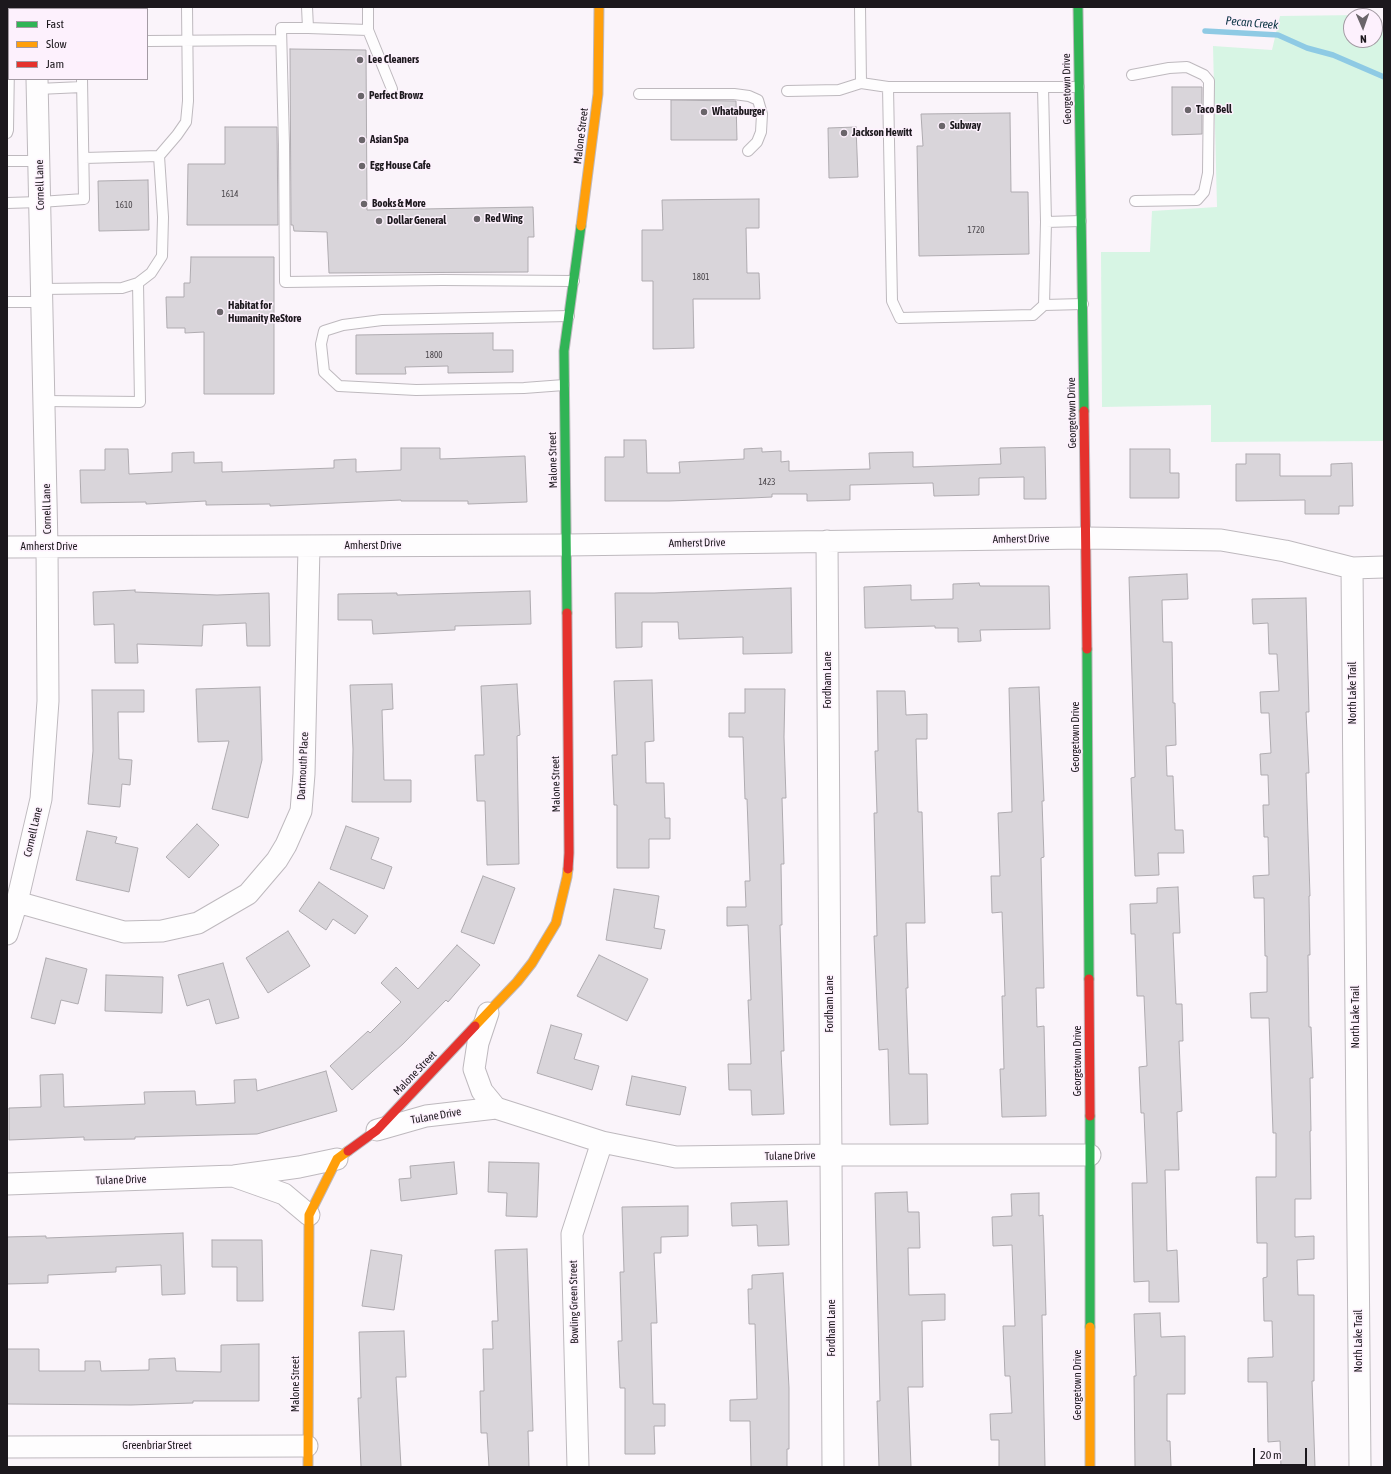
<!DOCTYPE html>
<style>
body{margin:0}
#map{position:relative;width:1391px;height:1474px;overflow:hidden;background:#faf4fa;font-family:"Asap Condensed",sans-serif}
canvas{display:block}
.frame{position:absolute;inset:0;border:8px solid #1c181d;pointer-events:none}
.legend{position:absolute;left:8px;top:8px;width:140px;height:72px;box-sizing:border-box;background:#fdf1fd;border:1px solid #a39aa3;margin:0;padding:5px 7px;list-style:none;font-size:12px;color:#1c181d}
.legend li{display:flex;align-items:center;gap:8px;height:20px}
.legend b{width:20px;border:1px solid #a39aa3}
.north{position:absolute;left:1343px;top:8px;width:40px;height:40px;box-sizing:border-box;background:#fdf1fd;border:1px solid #a39aa3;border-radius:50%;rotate:178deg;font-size:11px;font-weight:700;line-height:16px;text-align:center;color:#1c181d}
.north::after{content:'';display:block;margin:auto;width:14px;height:18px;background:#6a656a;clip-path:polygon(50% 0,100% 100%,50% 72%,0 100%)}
.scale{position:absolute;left:1253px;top:1448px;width:54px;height:18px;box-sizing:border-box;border:2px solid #1c181d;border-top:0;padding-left:5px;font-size:12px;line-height:14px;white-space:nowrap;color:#1c181d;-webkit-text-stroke:3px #fdf1fd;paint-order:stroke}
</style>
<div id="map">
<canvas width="1391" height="1474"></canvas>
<div class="frame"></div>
<ul class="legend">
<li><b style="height:5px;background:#30b455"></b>Fast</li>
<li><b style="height:5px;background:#ff9f0a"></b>Slow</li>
<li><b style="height:5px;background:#e5322d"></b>Jam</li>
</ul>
<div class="north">N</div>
<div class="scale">20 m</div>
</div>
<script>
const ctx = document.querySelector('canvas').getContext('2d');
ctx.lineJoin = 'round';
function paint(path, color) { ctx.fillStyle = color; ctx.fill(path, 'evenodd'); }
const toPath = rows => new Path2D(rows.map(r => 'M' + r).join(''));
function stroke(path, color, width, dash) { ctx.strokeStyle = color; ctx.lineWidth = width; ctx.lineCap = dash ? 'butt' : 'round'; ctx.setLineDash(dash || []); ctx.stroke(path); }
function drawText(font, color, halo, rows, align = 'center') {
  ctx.font = font + ' "Asap Condensed",sans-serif'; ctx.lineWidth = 3; ctx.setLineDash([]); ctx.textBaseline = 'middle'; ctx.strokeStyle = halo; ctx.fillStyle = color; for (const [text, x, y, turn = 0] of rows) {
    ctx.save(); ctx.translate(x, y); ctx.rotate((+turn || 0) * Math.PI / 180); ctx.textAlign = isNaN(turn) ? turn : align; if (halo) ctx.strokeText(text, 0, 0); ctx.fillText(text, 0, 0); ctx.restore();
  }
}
paint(toPath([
 [1359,15,1361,16,1351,16,1351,40,1375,40,1375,24,1384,28,1384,441,1211,442,1211,405,1102,407,1101,252,1150,252,1152,211,1217,207,1213,46,1272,50,1280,16]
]), '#d7f5e4');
stroke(toPath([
 [1205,31,1278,35,1307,48,1333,55,1384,77]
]), '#8ecae4', 5.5);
const building = toPath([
 [290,49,366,50,367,210,533,207,534,237,528,237,528,272,329,273,327,232,294,231,293,225,291,225,290,49],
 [1172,87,1202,87,1202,134,1172,135,1172,87],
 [671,100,736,101,737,140,671,140,671,100],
 [1010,113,1011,192,1028,192,1029,254,919,256,917,146,923,146,921,114,1010,113],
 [225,127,277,127,278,225,187,225,188,164,225,164,225,127],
 [856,127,858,177,829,178,828,128,856,127],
 [148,180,149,230,99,231,98,181,148,180],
 [759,199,759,228,746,228,747,273,759,273,760,299,693,299,694,348,653,349,653,281,642,281,642,230,663,230,662,200,759,199],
 [191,257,274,257,274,394,204,394,204,332,185,333,185,328,167,328,166,297,184,297,184,283,190,283,191,257],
 [493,333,493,350,513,350,513,372,448,373,448,366,405,367,406,374,356,374,356,335,493,333],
 [624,440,646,440,647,473,680,473,679,462,744,459,744,449,762,448,762,452,781,451,781,462,789,461,789,471,870,469,869,453,913,452,913,467,1001,464,1000,448,1045,447,1046,499,1024,499,1024,477,979,478,979,495,934,496,933,483,850,485,850,500,807,501,807,494,772,494,772,497,751,498,669,501,605,501,605,457,624,457,624,440],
 [401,448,440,448,440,459,525,456,527,502,468,504,468,501,401,501,401,500,270,506,270,504,206,505,206,501,146,504,146,502,81,503,80,470,105,470,105,449,128,449,129,474,172,472,172,453,194,452,194,463,222,462,222,472,334,468,334,460,356,459,356,472,401,470,401,448],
 [1130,449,1170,449,1170,473,1179,473,1179,498,1130,498,1130,449],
 [1246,454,1280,454,1280,476,1331,476,1331,464,1352,463,1353,506,1339,506,1339,514,1305,514,1305,500,1236,501,1236,464,1246,464,1246,454],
 [1187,574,1188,599,1162,600,1163,642,1172,642,1173,703,1175,703,1176,745,1166,746,1167,776,1173,776,1175,830,1183,830,1184,853,1158,853,1159,875,1135,876,1131,778,1135,777,1129,577,1187,574],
 [979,583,980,586,1049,586,1050,629,980,630,981,641,958,642,958,628,935,628,935,626,865,628,864,587,911,585,911,600,953,599,953,584,979,583],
 [791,588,792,653,743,654,743,637,679,639,678,622,642,622,642,647,616,648,615,593,654,593,791,588],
 [135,590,135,592,217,595,269,593,270,646,247,646,246,623,203,625,202,646,137,644,138,663,115,663,114,624,94,625,93,592,135,590],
 [530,591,531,624,455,626,455,630,373,634,372,620,338,620,338,594,397,593,397,595,530,591],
 [1306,598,1309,712,1306,712,1309,773,1306,773,1310,896,1309,896,1310,955,1308,955,1309,1027,1311,1027,1313,1078,1310,1078,1311,1131,1310,1131,1311,1199,1295,1199,1295,1237,1314,1236,1314,1259,1297,1260,1298,1295,1314,1295,1314,1381,1312,1381,1315,1467,1281,1467,1280,1441,1268,1442,1267,1382,1248,1382,1248,1358,1273,1357,1272,1321,1264,1321,1263,1278,1267,1277,1267,1243,1257,1243,1256,1177,1276,1177,1276,1133,1273,1133,1269,1018,1251,1018,1250,993,1267,992,1267,956,1265,956,1264,898,1254,898,1253,876,1269,875,1268,837,1264,837,1263,805,1269,805,1268,775,1261,775,1260,754,1271,753,1269,713,1261,713,1260,692,1279,691,1277,654,1269,654,1268,623,1253,624,1252,599,1306,598],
 [652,680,654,741,645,742,646,783,664,783,665,818,670,818,670,839,649,839,649,868,617,868,617,805,614,805,612,755,617,755,614,681,652,680],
 [392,684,393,709,382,710,384,780,411,780,411,802,352,802,353,749,350,685,392,684],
 [517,684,520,735,517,736,519,864,487,865,485,801,477,801,475,755,484,755,481,686,517,684],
 [260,687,262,760,248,818,212,809,229,741,198,742,196,689,260,687],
 [1039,687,1044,801,1042,801,1044,857,1041,858,1044,988,1036,988,1037,1027,1044,1026,1046,1116,1002,1117,1000,1069,1004,1069,1002,996,1005,996,1002,912,992,913,991,876,1000,876,998,813,1012,812,1009,688,1039,687],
 [745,689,785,689,784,737,786,798,782,798,784,864,781,864,782,925,780,925,784,1051,781,1051,784,1114,752,1115,751,1090,729,1090,728,1064,751,1064,748,1000,751,1000,748,925,727,926,727,907,746,907,745,881,750,881,747,799,745,799,743,737,729,737,729,713,745,713,745,689],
 [92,690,144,690,144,712,118,712,119,759,132,760,130,785,122,784,120,807,88,804,93,751,92,690],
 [877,691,905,691,906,715,927,714,927,739,916,739,918,812,922,812,925,923,906,923,908,988,906,988,909,1074,927,1074,928,1124,890,1125,888,1049,879,1050,874,936,877,936,874,813,877,813,875,751,878,751,877,691],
 [197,824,219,845,189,878,166,857,197,824],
 [346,826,379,838,371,859,392,867,384,889,330,869,346,826],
 [87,831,117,837,115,843,138,848,129,892,76,880,87,831],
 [483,876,515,888,494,944,461,932,483,876],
 [319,882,368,916,355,934,333,919,326,930,299,911,319,882],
 [1178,887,1180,933,1173,933,1176,1004,1182,1004,1183,1041,1179,1041,1182,1111,1177,1112,1179,1170,1165,1170,1167,1251,1177,1250,1179,1302,1149,1302,1149,1281,1134,1282,1132,1183,1147,1183,1144,1113,1141,1113,1139,1067,1147,1066,1144,996,1137,996,1135,934,1131,934,1130,904,1157,903,1157,888,1178,887],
 [614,889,659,896,654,928,665,930,661,949,606,940,614,889],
 [288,931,310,966,268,993,246,958,288,931],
 [457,945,480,965,448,1002,446,1000,403,1044,352,1090,330,1066,368,1031,370,1033,401,1002,381,983,396,967,418,989,457,945],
 [599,955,648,979,627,1021,577,996,599,955],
 [46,958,87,969,78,1004,61,1000,55,1024,31,1018,46,958],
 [223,963,239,1018,216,1024,209,999,187,1006,178,975,223,963],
 [106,975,163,977,162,1013,105,1011,106,975],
 [551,1025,582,1034,574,1059,599,1066,592,1090,537,1073,551,1025],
 [326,1071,337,1111,257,1134,135,1137,135,1139,84,1140,84,1137,9,1140,9,1108,41,1107,40,1075,63,1074,64,1107,145,1104,144,1092,195,1091,196,1105,235,1103,234,1080,256,1079,257,1091,326,1071],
 [632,1076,686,1087,680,1115,626,1105,632,1076],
 [454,1162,457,1194,401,1201,399,1179,411,1178,410,1166,454,1162],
 [489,1162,539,1163,537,1217,506,1216,507,1193,488,1192,489,1162],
 [907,1192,908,1212,919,1212,920,1248,908,1248,909,1295,945,1294,945,1320,922,1321,923,1387,908,1387,911,1467,879,1467,877,1401,880,1401,875,1193,907,1192],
 [1039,1193,1039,1216,1043,1215,1044,1244,1046,1315,1042,1315,1045,1467,999,1467,999,1440,991,1440,990,1414,1012,1413,1010,1376,1005,1376,1003,1326,1015,1326,1012,1245,993,1246,992,1217,1012,1216,1011,1194,1039,1193],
 [787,1201,789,1245,758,1246,757,1225,732,1226,731,1203,787,1201],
 [688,1206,688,1236,661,1237,661,1253,654,1253,657,1323,651,1323,653,1404,665,1404,665,1426,654,1426,655,1454,625,1454,625,1388,620,1388,618,1341,622,1341,620,1272,624,1272,622,1207,688,1206],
 [183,1233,185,1294,162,1295,161,1265,116,1267,116,1272,48,1275,48,1283,7,1284,7,1237,46,1236,46,1238,183,1233],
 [212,1240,262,1240,263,1301,237,1301,237,1267,212,1267,212,1240],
 [527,1249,533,1431,528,1431,529,1467,489,1467,487,1433,481,1433,480,1391,484,1391,483,1349,493,1349,492,1321,498,1321,495,1250,527,1249],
 [371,1250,402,1255,394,1310,362,1306,371,1250],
 [783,1273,789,1388,789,1449,787,1449,787,1467,751,1467,750,1421,730,1421,730,1400,757,1399,755,1324,749,1324,748,1289,752,1289,752,1275,783,1273],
 [1160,1313,1161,1337,1185,1336,1185,1394,1167,1394,1167,1441,1170,1441,1171,1467,1135,1467,1134,1376,1136,1376,1134,1314,1160,1313],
 [404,1331,406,1377,396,1377,401,1467,361,1467,358,1398,361,1398,359,1332,404,1331],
 [259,1344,259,1401,193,1401,193,1403,131,1405,7,1404,7,1349,39,1349,39,1371,85,1371,85,1361,100,1361,101,1371,149,1370,149,1359,175,1358,176,1371,221,1372,221,1345,259,1344]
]);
paint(building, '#d9d5da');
stroke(building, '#afabb0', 1);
const lane = toPath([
 [307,7,308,28,368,30],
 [368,7,368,30,392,89],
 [860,7,861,83,888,87,1079,87],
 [308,28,281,28,284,145,285,282,442,280,574,281],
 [7,39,9,42],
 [147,41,281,40],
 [1132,75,1169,68,1187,67,1204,75,1209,81,1208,173,1204,192,1197,200,1135,201],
 [888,87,892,301,900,318,1033,315,1044,305],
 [1043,87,1046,222,1044,305,1083,304],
 [38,89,82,87],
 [787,91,839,90,861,83],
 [639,94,734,94,749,96,758,100,762,114,761,132,757,142,748,151],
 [7,133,8,130,9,65],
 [84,158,159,156],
 [7,161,39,161],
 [7,203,40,202,84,199,82,79],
 [1046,222,1081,221],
 [42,289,122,288,138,283,151,273,162,256,163,217,159,156,177,135,186,122,188,101,187,7],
 [7,302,42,302],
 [564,385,524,388,416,390,339,386,324,372,321,344,324,331,343,325,382,320,569,316],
 [44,401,140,402,138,283]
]);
const street = toPath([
 [36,7,36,9],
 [827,541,833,1467],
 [7,547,566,545,1086,538,1221,540,1285,551,1352,568,1384,567],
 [1352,568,1360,1467],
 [17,902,124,932,162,931,198,923,248,894,277,860,286,845,301,811,304,774,309,546],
 [7,934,17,902,41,799,48,701,47,547,37,79],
 [488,1013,478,1043,474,1069,482,1091,496,1108],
 [377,1130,426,1116,496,1108,602,1142,676,1157,831,1155,1090,1155],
 [236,1177,284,1194,309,1215],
 [7,1184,234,1176,299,1167,337,1159],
 [7,1447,307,1446],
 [578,1467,572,1234,602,1142]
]);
const fast = toPath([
 [1078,7,1084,411],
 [567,613,564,351,581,226],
 [1087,649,1089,979],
 [1090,1116,1090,1327]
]);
const slow = toPath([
 [581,226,598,94,599,7],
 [475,1026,517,982,532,963,556,923,567,877,568,869],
 [1090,1327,1090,1467],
 [308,1467,309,1215,337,1159,348,1151]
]);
const jam = toPath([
 [1084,411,1087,649],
 [567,613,569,853,568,869],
 [1089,979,1090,1116],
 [348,1151,377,1130,475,1026]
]);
stroke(lane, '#beb9be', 12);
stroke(street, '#beb9be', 23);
stroke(fast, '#beb9be', 11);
stroke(slow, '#beb9be', 11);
stroke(jam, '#beb9be', 11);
stroke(lane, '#fefdfe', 10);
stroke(street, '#fefdfe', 21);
stroke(fast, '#30b455', 9);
stroke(slow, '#ff9f0a', 9);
stroke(jam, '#e5322d', 9);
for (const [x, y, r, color] of [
 [360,60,4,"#6a656a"],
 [361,96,4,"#6a656a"],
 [1188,110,4,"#6a656a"],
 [704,112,4,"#6a656a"],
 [942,126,4,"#6a656a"],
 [844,133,4,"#6a656a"],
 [362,140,4,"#6a656a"],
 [362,166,4,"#6a656a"],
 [364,204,4,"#6a656a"],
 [477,219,4,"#6a656a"],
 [379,221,4,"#6a656a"],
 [220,312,4,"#6a656a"]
]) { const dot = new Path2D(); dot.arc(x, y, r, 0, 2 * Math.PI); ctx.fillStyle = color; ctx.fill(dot); stroke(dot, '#fdf1fd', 1.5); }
drawText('9px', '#4b474c', null, [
 ["1614",230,194],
 ["1610",124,205],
 ["1720",976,230],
 ["1801",701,277],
 ["1800",434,355],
 ["1423",767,482]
]);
drawText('bold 11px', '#1c181d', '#fdf1fd', [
 ["Lee Cleaners",368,60],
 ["Perfect Browz",369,96],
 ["Taco Bell",1196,110],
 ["Whataburger",712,112],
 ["Subway",950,126],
 ["Jackson Hewitt",852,133],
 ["Asian Spa",370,140],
 ["Egg House Cafe",370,166],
 ["Books & More",372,204],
 ["Red Wing",485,219],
 ["Dollar General",387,221],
 ["Habitat for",228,306],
 ["Humanity ReStore",228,319]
], 'left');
drawText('11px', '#1c181d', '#fdf1fd', [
 ["Georgetown Drive",1067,89,-91],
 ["Malone Street",581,136,-83],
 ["Cornell Lane",40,185,-91],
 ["Georgetown Drive",1072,413,-91],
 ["Malone Street",553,460,-91],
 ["Cornell Lane",47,509,-91],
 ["Amherst Drive",1021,539,-1],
 ["Amherst Drive",697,543,-1],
 ["Amherst Drive",373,546],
 ["Amherst Drive",49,547],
 ["Fordham Lane",828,680,-90],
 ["North Lake Trail",1353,693,-90],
 ["Georgetown Drive",1076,737,-90],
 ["Dartmouth Place",303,766,-87],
 ["Malone Street",556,784,-91],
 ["Cornell Lane",33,832,-77],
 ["Fordham Lane",830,1004,-90],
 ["North Lake Trail",1356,1017,-90],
 ["Georgetown Drive",1078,1061,-90],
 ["Malone Street",415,1073,-46],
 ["Tulane Drive",436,1116,-10],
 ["Tulane Drive",790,1156,-1],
 ["Tulane Drive",121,1180,-2],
 ["Bowling Green Street",574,1302,-91],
 ["Fordham Lane",832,1328,-90],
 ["North Lake Trail",1359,1341,-90],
 ["Malone Street",296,1384,-90],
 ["Georgetown Drive",1078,1385,-90],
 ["Greenbriar Street",157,1446]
]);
drawText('italic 12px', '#073140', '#fdf1fd', [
 ["Pecan Creek",1252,23,5]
]);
</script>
